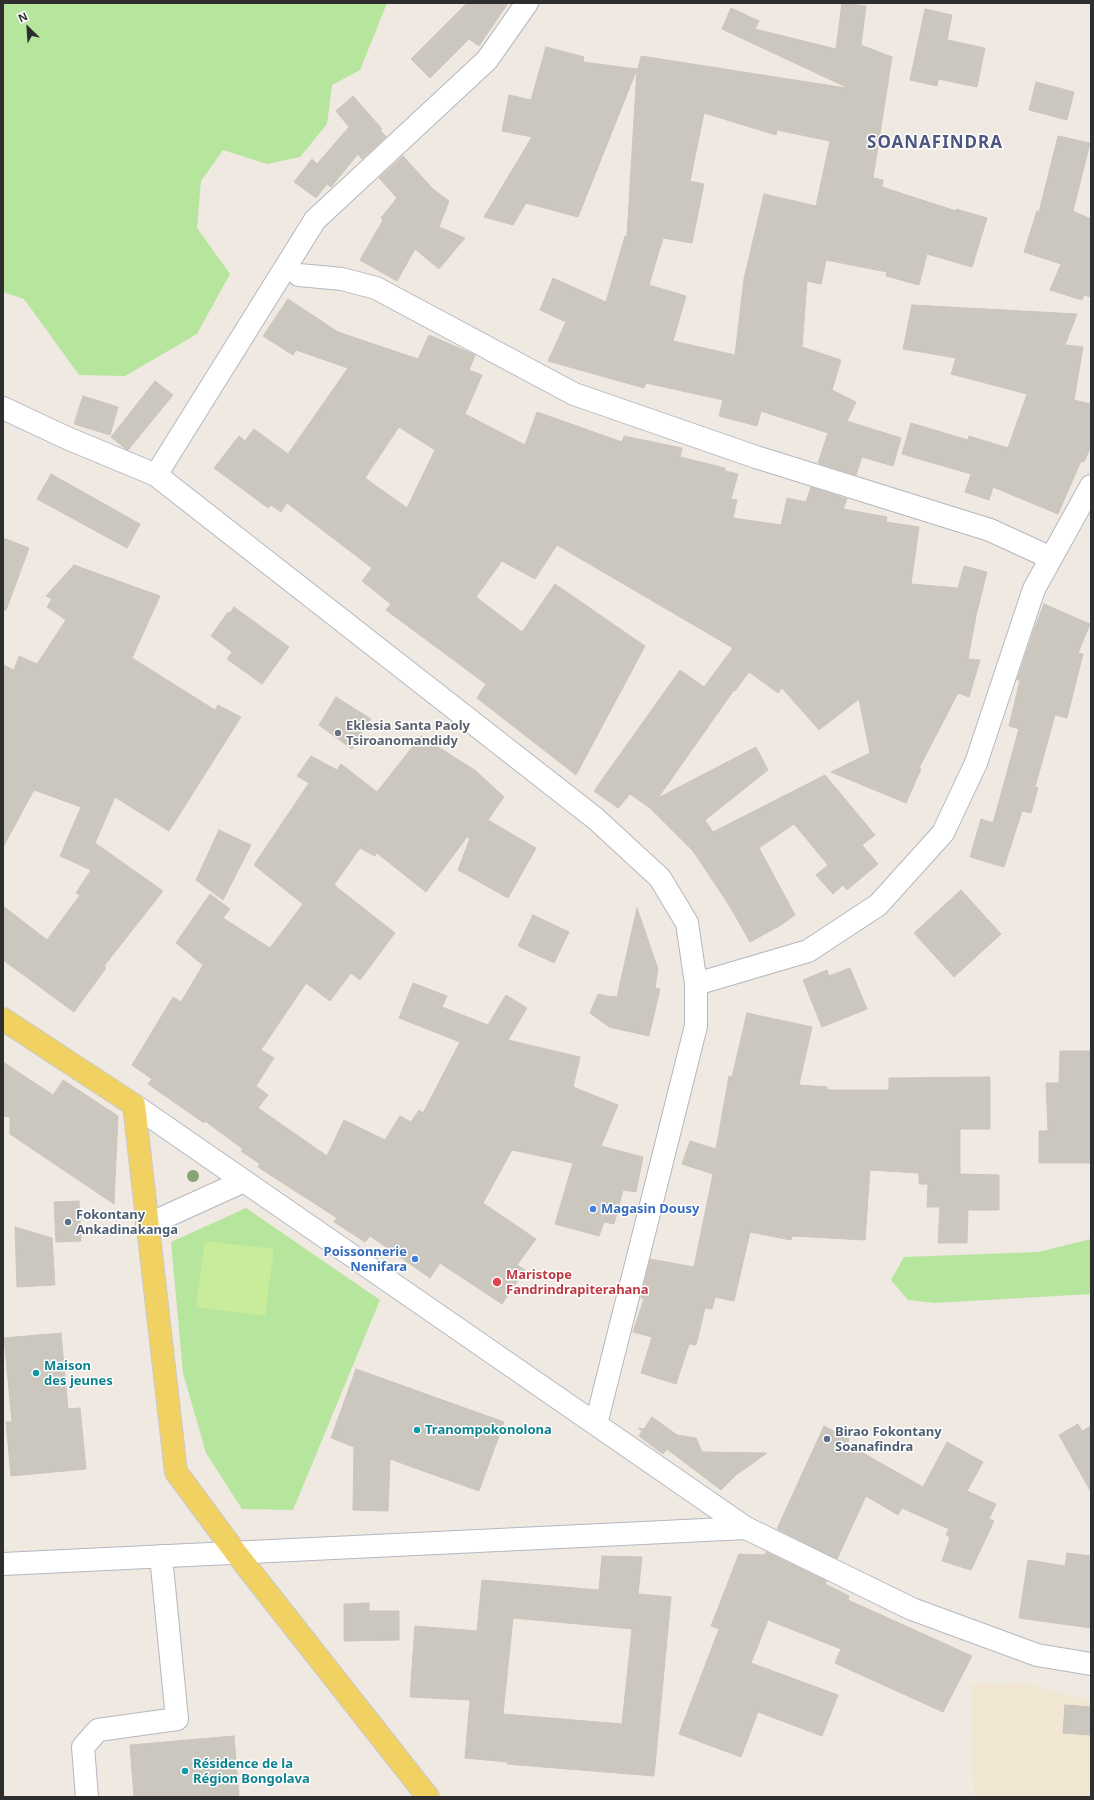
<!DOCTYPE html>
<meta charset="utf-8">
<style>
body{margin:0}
#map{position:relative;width:1094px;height:1800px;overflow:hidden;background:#efe9e1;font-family:"Noto Sans",sans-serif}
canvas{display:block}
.frame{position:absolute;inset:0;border:4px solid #2e2e2e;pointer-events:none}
.north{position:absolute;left:8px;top:8px;width:40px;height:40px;-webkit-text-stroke:3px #fff;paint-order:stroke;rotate:335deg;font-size:11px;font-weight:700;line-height:16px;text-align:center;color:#2e2e2e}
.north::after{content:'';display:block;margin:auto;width:14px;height:18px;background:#2e2e2e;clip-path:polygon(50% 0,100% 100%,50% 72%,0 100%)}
</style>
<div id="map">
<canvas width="1094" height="1800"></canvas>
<div class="frame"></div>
<div class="north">N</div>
</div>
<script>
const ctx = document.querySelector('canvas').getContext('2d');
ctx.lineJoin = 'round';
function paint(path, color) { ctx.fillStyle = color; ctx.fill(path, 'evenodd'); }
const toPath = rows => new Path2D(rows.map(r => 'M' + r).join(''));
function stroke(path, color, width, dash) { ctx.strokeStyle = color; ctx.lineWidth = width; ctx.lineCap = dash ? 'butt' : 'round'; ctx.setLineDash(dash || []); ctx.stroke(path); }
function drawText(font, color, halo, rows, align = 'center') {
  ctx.font = font + ' "Noto Sans",sans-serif'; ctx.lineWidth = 3; ctx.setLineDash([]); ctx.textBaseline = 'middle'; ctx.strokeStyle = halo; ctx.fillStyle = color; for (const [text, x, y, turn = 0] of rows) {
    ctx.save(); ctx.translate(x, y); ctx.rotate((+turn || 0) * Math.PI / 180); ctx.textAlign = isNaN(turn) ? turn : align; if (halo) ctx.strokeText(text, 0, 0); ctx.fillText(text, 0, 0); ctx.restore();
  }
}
paint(toPath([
 [1023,1683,1091,1701,1091,1797,974,1797,971,1684,1008,1685]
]), '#f0e6d1');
paint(toPath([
 [3,3,387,3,360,70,332,85,327,124,300,157,267,164,223,150,201,181,197,228,230,274,197,334,125,376,79,375,24,299,3,292],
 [246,1208,380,1300,293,1510,242,1509,206,1453,183,1373,171,1242],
 [1091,1239,1091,1294,934,1303,908,1300,891,1280,904,1257,1038,1252]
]), '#b6e59e');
paint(toPath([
 [205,1241,274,1249,265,1316,196,1307]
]), '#c9ec9a');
const building = toPath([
 [467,3,508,3,479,46,469,39,430,78,411,59,467,3],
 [842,3,866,6,861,45,892,57,873,178,883,180,882,187,956,211,956,209,987,218,972,267,927,254,919,285,886,276,887,272,826,260,821,284,807,281,802,347,841,360,832,390,856,402,847,421,901,438,893,466,862,457,856,475,818,463,828,433,761,411,757,426,719,416,723,400,646,383,644,388,548,361,566,322,540,310,553,278,606,302,625,236,627,236,637,69,638,69,641,56,846,88,846,87,722,29,731,8,759,21,755,29,836,49,842,3],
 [704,113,776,135,777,130,830,141,816,206,764,194,744,279,735,355,673,341,686,296,649,285,663,238,692,243,704,184,690,181,704,113],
 [925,9,952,15,947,40,985,48,977,87,938,79,937,86,910,80,925,9],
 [546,47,584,57,583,62,637,69,578,217,526,203,513,225,484,217,532,137,502,131,509,95,531,100,546,47],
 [1036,82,1074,92,1067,120,1029,110,1036,82],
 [353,96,382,129,380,130,386,137,362,159,358,154,331,187,327,184,316,198,294,182,312,159,317,164,349,127,336,111,353,96],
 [1058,136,1090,143,1073,211,1091,219,1091,297,1084,295,1082,300,1050,290,1061,264,1024,252,1037,211,1039,212,1058,136],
 [403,156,433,189,449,201,439,227,465,238,439,269,415,249,397,281,360,260,383,220,381,218,397,198,379,178,403,156],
 [288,299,338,332,418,359,429,335,475,355,469,370,482,375,465,414,525,445,537,412,622,442,624,436,682,448,680,457,725,468,725,471,738,474,731,499,737,500,733,518,781,525,787,498,806,502,811,487,847,499,843,509,887,517,886,522,919,527,911,584,958,588,964,566,987,572,976,616,968,659,980,660,969,697,958,693,919,768,921,769,906,803,831,772,870,753,859,699,819,730,782,688,778,693,749,672,735,691,734,690,658,798,756,747,768,770,705,820,713,832,825,775,875,835,862,845,878,864,847,890,843,885,833,894,816,875,828,865,794,824,759,848,795,915,781,925,750,942,729,905,693,851,650,808,630,794,618,808,594,791,680,670,704,687,733,648,557,545,535,579,502,561,476,597,522,632,555,584,645,646,576,775,477,698,486,684,386,610,391,604,362,581,372,568,287,503,281,512,271,505,268,508,214,468,239,436,245,441,254,429,288,454,348,368,296,350,293,355,263,336,288,299],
 [399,427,435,450,407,508,365,478,399,427],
 [912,305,1077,314,1065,345,1083,347,1074,400,1091,404,1091,446,1084,462,1081,461,1058,514,993,487,989,500,965,492,971,474,902,454,911,423,968,440,969,436,1008,448,1027,394,951,374,956,358,903,349,912,305],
 [155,381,173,395,128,450,126,449,111,437,155,381],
 [83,396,118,407,110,435,74,424,83,396],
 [51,474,140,524,127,548,37,499,51,474],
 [3,538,29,548,6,610,3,610,3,538],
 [74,565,160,596,132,658,215,710,218,705,241,717,169,831,115,797,95,843,163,891,104,966,106,968,74,1012,3,960,3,906,47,940,80,895,76,893,91,870,60,856,81,807,34,790,3,847,3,665,14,670,19,656,37,664,66,620,47,607,52,599,46,596,74,565],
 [1044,604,1090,624,1078,653,1083,654,1067,718,1055,715,1035,787,1038,788,1031,813,1022,811,1004,867,970,857,981,819,993,823,1019,729,1009,726,1020,680,1017,680,1035,627,1044,604],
 [234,607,289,647,262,684,227,659,232,652,211,636,228,612,230,613,234,607],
 [336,697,371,719,352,749,319,725,336,697],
 [421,736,476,771,504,797,488,820,536,848,508,898,458,870,470,838,467,837,426,892,377,853,375,856,360,848,334,885,395,933,360,980,351,973,330,1001,306,983,261,1050,274,1058,256,1086,268,1095,258,1108,327,1156,344,1120,385,1140,400,1116,411,1122,419,1110,423,1113,460,1042,399,1018,413,983,447,996,442,1007,488,1025,506,995,527,1008,508,1040,580,1057,573,1087,618,1105,601,1146,643,1157,636,1192,623,1190,614,1224,604,1222,599,1236,555,1224,573,1163,512,1150,483,1203,536,1239,517,1265,525,1270,502,1304,440,1263,430,1278,370,1236,365,1242,334,1222,337,1218,258,1167,260,1164,241,1151,243,1149,205,1121,204,1123,148,1084,152,1079,132,1065,173,997,181,1002,203,965,176,943,210,894,230,909,223,918,270,948,303,904,254,865,309,783,297,776,311,756,337,770,341,764,377,792,421,736],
 [219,830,251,845,223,900,196,880,219,830],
 [961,890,1001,934,954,977,914,933,961,890],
 [637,908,658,969,655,988,660,989,649,1036,609,1027,590,1013,598,994,611,997,611,996,617,997,637,908],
 [533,915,569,932,554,963,518,946,533,915],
 [850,968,867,1009,822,1027,803,980,827,970,829,976,850,968],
 [747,1013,812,1027,799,1085,827,1087,827,1090,889,1090,889,1078,990,1077,990,1129,960,1129,960,1174,999,1175,999,1210,968,1210,967,1243,938,1243,940,1207,927,1207,928,1184,919,1184,919,1173,870,1170,865,1240,792,1236,791,1240,750,1232,734,1301,715,1297,712,1309,705,1308,696,1345,689,1344,676,1384,641,1373,652,1337,633,1332,644,1299,641,1298,650,1259,694,1267,713,1174,682,1164,690,1141,716,1149,729,1076,732,1077,747,1013],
 [1060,1051,1091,1051,1091,1163,1039,1163,1039,1131,1048,1131,1046,1083,1059,1083,1060,1051],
 [3,1062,53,1095,63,1080,118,1116,114,1204,10,1134,10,1117,3,1116,3,1062],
 [79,1201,81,1241,56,1242,54,1202,79,1201],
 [15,1227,52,1238,55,1285,17,1287,15,1227],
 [61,1333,68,1409,80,1408,86,1469,11,1476,6,1422,12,1422,4,1338,61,1333],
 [356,1369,504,1422,479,1491,390,1459,388,1511,353,1510,354,1447,331,1438,356,1369],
 [652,1417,677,1435,696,1438,702,1452,767,1453,736,1475,721,1490,667,1449,663,1454,639,1436,642,1431,638,1428,644,1429,652,1417],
 [1078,1424,1082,1431,1091,1426,1091,1492,1059,1435,1078,1424],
 [824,1426,849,1439,847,1444,923,1487,947,1442,983,1462,967,1491,996,1504,989,1519,994,1521,971,1570,942,1561,950,1537,946,1535,949,1529,902,1508,898,1515,866,1496,837,1559,777,1529,824,1426],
 [766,1552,827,1581,825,1584,849,1596,848,1600,972,1656,943,1712,835,1663,841,1649,768,1620,751,1663,838,1695,822,1736,758,1712,741,1757,679,1734,719,1629,711,1626,739,1554,765,1555,766,1552],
 [1067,1553,1091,1556,1091,1628,1019,1618,1028,1560,1065,1566,1067,1553],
 [602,1556,642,1557,638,1594,671,1597,654,1776,507,1764,508,1762,465,1758,470,1700,410,1697,415,1626,477,1631,482,1580,599,1590,602,1556],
 [513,1618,632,1629,622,1724,503,1714,513,1618],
 [369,1603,369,1611,399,1611,399,1640,344,1641,344,1604,369,1603],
 [1065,1705,1091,1707,1091,1735,1063,1733,1065,1705],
 [234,1736,239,1797,134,1797,130,1745,234,1736]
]);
paint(building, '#cbc7bf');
stroke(building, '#cbc5ba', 1);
const minor = toPath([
 [299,275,342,279,376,288,574,394,756,457,990,530,1051,558],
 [3,408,67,438,156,475,596,819,660,878,687,923,696,984,696,1026,596,1424],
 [156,475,315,220,487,60,527,3],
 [696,984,808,951,878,905,943,833,976,763,1034,589,1091,486],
 [134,1105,746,1528,912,1609,1037,1655,1091,1664],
 [147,1225,244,1181],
 [3,1564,746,1528],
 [87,1797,83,1747,98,1730,177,1719,161,1556]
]);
const major = toPath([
 [3,1019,134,1105,176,1472,236,1553,428,1797]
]);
stroke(minor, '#b4b7c1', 24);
stroke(major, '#c9c9c9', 24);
stroke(minor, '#fff', 22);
stroke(major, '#f2d163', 22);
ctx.fillStyle = '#84a574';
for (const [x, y] of [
 [193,1176]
]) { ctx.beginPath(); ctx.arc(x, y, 6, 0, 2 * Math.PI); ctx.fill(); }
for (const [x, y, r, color] of [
 [338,733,4,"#6b7280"],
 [593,1209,4,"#3f7fe0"],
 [68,1222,4,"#5c6f8a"],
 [415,1259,4,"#3f7fe0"],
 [497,1282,5,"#e0444e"],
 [36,1373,4,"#0f9aa8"],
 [417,1430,4,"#0f9aa8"],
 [827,1439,4,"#5c6f8a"],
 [185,1771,4,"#0f9aa8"]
]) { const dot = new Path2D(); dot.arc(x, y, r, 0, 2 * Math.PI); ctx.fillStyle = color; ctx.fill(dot); stroke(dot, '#fff', 1.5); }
drawText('bold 13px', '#5b616d', '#fff', [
 ["Eklesia Santa Paoly",346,726],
 ["Tsiroanomandidy",346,741]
], 'left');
drawText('bold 13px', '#366cbe', '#fff', [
 ["Magasin Dousy",601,1209],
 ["Poissonnerie",407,1252,"right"],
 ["Nenifara",407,1267,"right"]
], 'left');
drawText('bold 13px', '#4e5e75', '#fff', [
 ["Fokontany",76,1215],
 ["Ankadinakanga",76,1230],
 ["Birao Fokontany",835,1432],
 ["Soanafindra",835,1447]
], 'left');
drawText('bold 13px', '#be3a42', '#fff', [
 ["Maristope",506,1275],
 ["Fandrindrapiterahana",506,1290]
], 'left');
drawText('bold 13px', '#0d838f', '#fff', [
 ["Maison",44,1366],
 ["des jeunes",44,1381],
 ["Tranompokonolona",425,1430],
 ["Résidence de la",193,1764],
 ["Région Bongolava",193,1779]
], 'left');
ctx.letterSpacing = '1px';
drawText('bold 17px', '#4d5680', '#fff', [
 ["SOANAFINDRA",935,143]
]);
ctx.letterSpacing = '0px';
</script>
